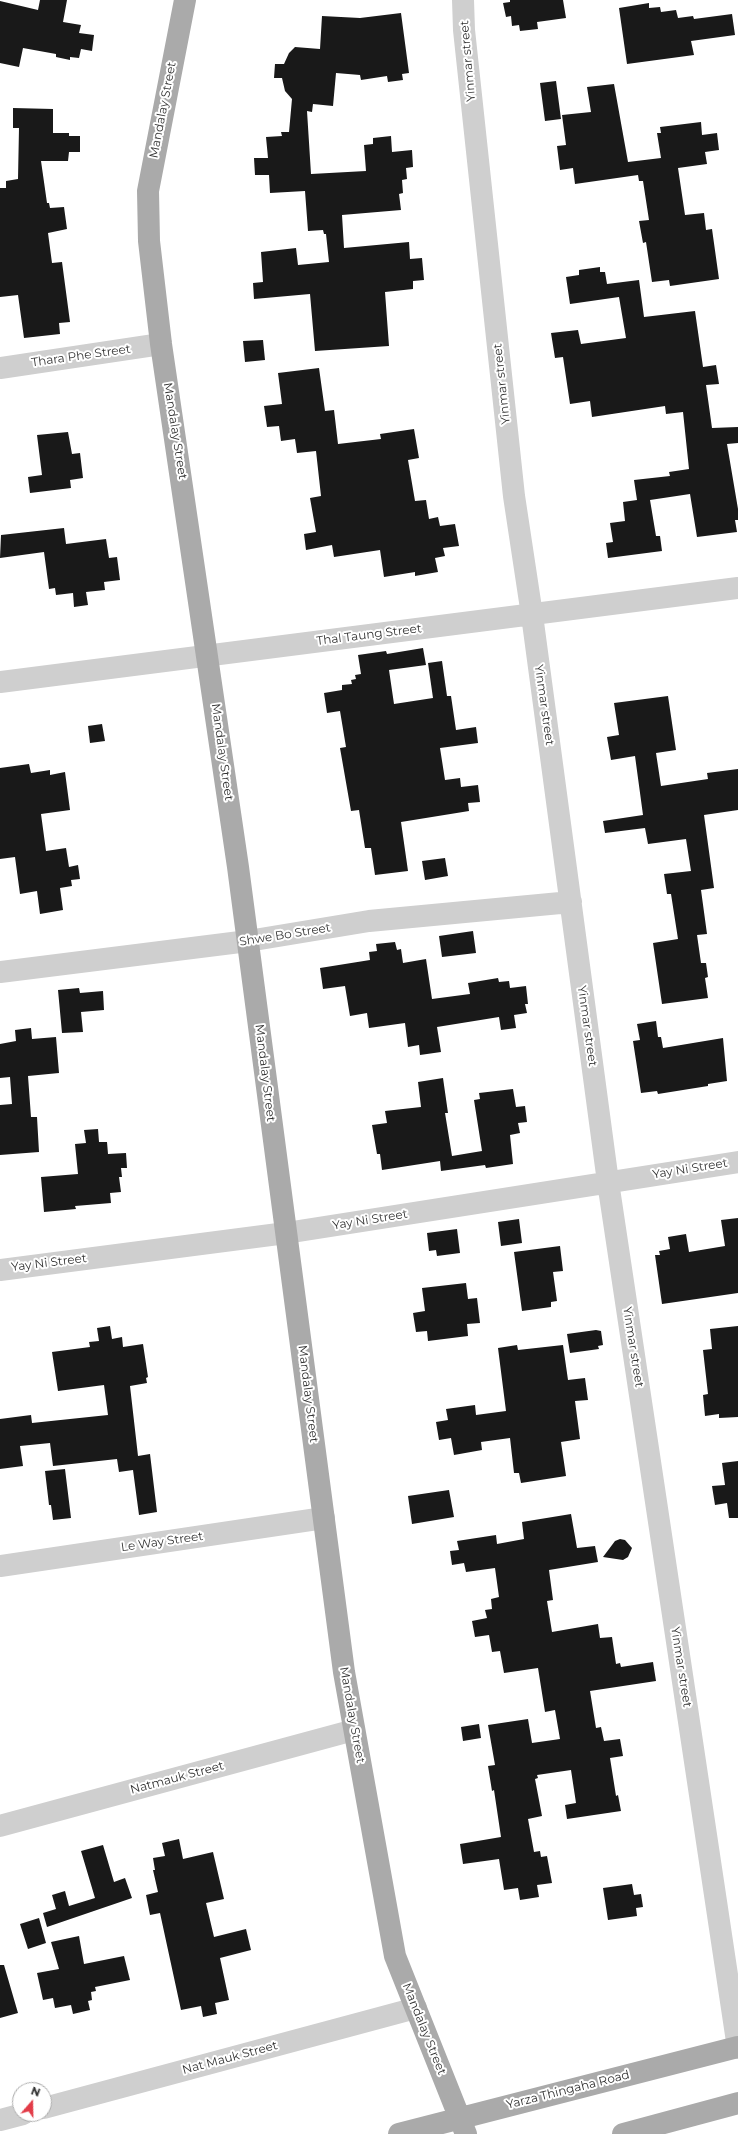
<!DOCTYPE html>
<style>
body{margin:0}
#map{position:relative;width:738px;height:2134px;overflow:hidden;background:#fff;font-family:Montserrat,sans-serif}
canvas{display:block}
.north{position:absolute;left:12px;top:2082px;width:40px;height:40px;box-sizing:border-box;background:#fff;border:1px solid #adadad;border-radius:50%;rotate:20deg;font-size:11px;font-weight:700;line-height:16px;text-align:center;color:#323232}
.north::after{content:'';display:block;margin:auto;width:14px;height:18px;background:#e23c48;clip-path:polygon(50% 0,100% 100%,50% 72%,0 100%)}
</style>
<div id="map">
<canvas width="738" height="2134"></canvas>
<div class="north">N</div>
</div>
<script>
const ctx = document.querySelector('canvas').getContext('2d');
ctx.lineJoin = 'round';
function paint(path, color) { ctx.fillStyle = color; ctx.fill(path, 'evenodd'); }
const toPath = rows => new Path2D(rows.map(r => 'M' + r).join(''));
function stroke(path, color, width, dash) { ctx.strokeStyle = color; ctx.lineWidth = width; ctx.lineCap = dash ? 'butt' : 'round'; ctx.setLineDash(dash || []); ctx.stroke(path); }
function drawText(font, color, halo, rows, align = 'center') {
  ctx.font = font + ' Montserrat,sans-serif'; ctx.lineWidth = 4; ctx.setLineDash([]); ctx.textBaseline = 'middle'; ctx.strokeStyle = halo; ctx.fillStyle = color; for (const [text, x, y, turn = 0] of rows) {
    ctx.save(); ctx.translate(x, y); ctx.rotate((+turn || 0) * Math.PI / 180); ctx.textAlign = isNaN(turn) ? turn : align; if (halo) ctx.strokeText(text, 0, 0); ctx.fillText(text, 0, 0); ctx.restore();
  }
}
paint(toPath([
 [40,0,67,0,63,22,81,25,79,33,94,35,92,51,81,49,79,58,70,57,70,60,56,57,56,54,23,48,19,67,0,63,0,1,38,10],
 [510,0,563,0,566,18,537,22,538,29,520,31,519,25,512,26,511,16,506,17,503,3,510,2],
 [649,3,649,8,660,7,661,12,676,10,678,18,693,16,694,19,732,14,735,35,691,41,694,55,627,64,619,8],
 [401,13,409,73,402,74,403,80,388,82,387,76,361,80,360,75,336,73,333,106,313,104,312,112,307,111,311,174,366,171,364,145,373,144,373,138,391,136,392,152,412,150,413,167,406,168,407,179,402,180,403,193,399,194,401,210,342,215,344,248,409,242,410,259,422,258,424,280,413,281,413,289,385,292,389,346,315,351,310,294,254,299,253,283,263,282,261,252,296,248,298,265,329,262,326,234,324,234,323,230,308,231,305,191,270,193,269,175,255,175,254,158,268,158,266,137,282,136,281,132,289,132,292,99,285,91,282,78,274,78,275,64,284,64,289,53,295,47,320,49,322,16,360,18],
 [556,81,561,119,545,121,540,83],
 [614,84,628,162,661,158,657,133,661,133,660,127,701,122,702,135,717,133,719,150,705,152,707,164,678,168,685,215,704,213,706,230,712,229,719,279,670,286,669,280,652,282,646,242,643,243,639,221,649,220,643,181,639,181,638,175,575,184,573,168,560,170,557,146,566,145,562,115,591,112,587,87],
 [13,108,53,109,53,133,69,133,69,136,80,136,80,152,69,152,68,161,41,161,47,203,49,203,50,208,64,207,67,229,48,233,52,263,62,262,70,322,59,323,60,334,24,338,18,295,0,297,0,188,6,188,6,181,18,179,19,128,13,128],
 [600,267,600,272,605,272,607,284,639,280,644,317,695,311,703,367,716,365,719,384,706,385,712,428,738,427,738,443,727,444,738,509,738,520,735,520,737,532,697,537,690,494,650,500,656,536,660,536,662,551,608,558,606,543,613,542,610,523,625,521,623,502,637,500,634,480,670,476,669,472,689,469,683,412,666,414,665,406,592,417,590,401,570,404,563,357,555,358,551,333,578,330,581,344,626,338,619,297,570,304,566,277,579,275,579,270],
 [263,340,265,360,245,362,243,341],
 [319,368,325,411,334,410,338,444,381,439,380,434,414,429,419,458,408,460,415,501,426,500,429,519,438,517,440,526,455,524,459,546,443,548,445,556,435,558,438,572,415,576,415,572,384,577,380,550,334,557,332,545,306,550,304,534,316,532,310,498,321,496,316,451,297,453,295,439,281,441,279,426,267,427,264,406,282,404,278,373],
 [68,432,72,454,80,453,83,478,70,480,71,488,30,493,28,477,42,475,37,435],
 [64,528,66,544,106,539,109,558,117,557,120,580,104,582,105,590,86,592,88,605,74,607,73,593,56,595,55,588,49,589,44,552,0,558,1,535],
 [423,648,426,665,389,670,394,704,433,698,428,663,442,661,447,696,451,696,456,730,476,727,478,743,440,748,445,780,460,778,461,787,478,785,480,802,468,803,469,811,401,822,408,871,375,875,371,848,365,848,359,810,351,811,340,748,346,747,340,711,327,713,324,693,342,690,342,685,352,684,351,680,356,679,355,675,361,674,358,655,386,651,387,654],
 [668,696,676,750,656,753,661,786,708,779,707,773,738,769,738,810,704,815,714,888,701,890,707,934,697,935,701,963,706,963,708,977,705,978,708,998,662,1004,653,943,678,939,671,894,667,894,664,874,691,871,686,839,648,844,645,828,605,833,603,821,643,815,635,756,611,760,607,737,619,735,614,703],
 [102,724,105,741,90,743,88,726],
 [29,764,31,773,50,770,50,775,65,772,70,810,41,814,46,851,66,848,69,867,78,865,80,879,71,880,72,886,60,888,63,910,40,914,37,891,20,894,15,857,0,859,0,768],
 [445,858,448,876,425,880,422,861],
 [473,931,476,953,442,957,439,936],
 [395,942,397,950,401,949,403,963,426,959,432,999,470,994,468,983,498,978,499,982,509,981,510,988,526,986,528,1004,525,1004,527,1013,514,1015,516,1028,501,1030,499,1017,437,1027,441,1052,420,1055,419,1045,408,1047,405,1023,369,1028,367,1013,350,1016,345,986,323,989,320,968,370,960,369,952,377,951,376,944],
 [79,988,80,993,103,991,104,1010,81,1012,83,1032,62,1033,58,990],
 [656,1021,658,1037,661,1037,663,1048,723,1038,727,1081,708,1084,708,1086,658,1094,657,1091,641,1093,633,1041,640,1040,637,1024],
 [31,1028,32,1039,56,1037,59,1073,28,1076,31,1117,37,1117,39,1152,0,1155,0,1105,12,1104,10,1077,0,1078,0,1044,16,1041,15,1030],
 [443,1078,448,1113,445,1113,452,1156,482,1151,474,1100,480,1099,479,1093,513,1089,516,1107,525,1106,527,1122,518,1123,520,1133,510,1135,513,1164,486,1168,485,1165,441,1171,440,1161,382,1170,380,1154,377,1154,372,1125,387,1123,385,1111,421,1107,418,1082],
 [98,1129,99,1142,107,1142,108,1154,126,1153,127,1168,121,1168,122,1177,119,1177,121,1192,110,1193,111,1203,75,1206,76,1209,44,1212,41,1177,78,1174,75,1144,86,1143,84,1130],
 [738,1218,738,1293,662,1304,655,1255,660,1255,659,1251,670,1249,668,1237,686,1234,689,1252,725,1246,721,1220],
 [519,1219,522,1243,501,1246,498,1222],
 [457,1229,460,1253,437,1256,436,1250,429,1251,427,1233],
 [560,1246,563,1271,553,1272,557,1301,551,1302,551,1307,522,1311,514,1252],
 [466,1283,468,1299,477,1298,480,1323,467,1324,468,1336,428,1341,427,1331,416,1332,413,1313,425,1311,422,1288],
 [110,1326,112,1339,122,1337,123,1347,143,1344,148,1377,146,1378,147,1383,130,1386,138,1456,150,1454,157,1512,139,1515,133,1470,119,1472,117,1459,53,1466,50,1443,20,1446,23,1466,0,1469,0,1419,31,1415,32,1423,108,1415,104,1385,58,1391,52,1352,90,1347,89,1342,99,1341,97,1328],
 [738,1326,738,1417,719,1418,719,1414,705,1416,703,1395,708,1394,703,1350,712,1349,710,1329],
 [596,1330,601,1331,603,1345,598,1346,599,1349,570,1353,567,1334],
 [517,1345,518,1350,563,1345,568,1380,585,1378,588,1400,575,1401,580,1439,561,1442,566,1476,521,1483,519,1473,514,1473,510,1438,481,1442,482,1450,454,1455,451,1438,439,1440,436,1422,448,1420,446,1409,475,1405,476,1415,506,1411,498,1348],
 [738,1461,738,1518,729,1518,727,1503,715,1505,712,1486,725,1485,722,1463],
 [65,1469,71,1518,53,1520,51,1505,49,1505,45,1471],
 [449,1490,454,1517,412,1524,408,1496],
 [571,1514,577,1548,595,1546,598,1562,549,1570,553,1600,547,1601,552,1632,598,1624,600,1638,612,1637,616,1664,620,1663,621,1667,653,1662,656,1681,590,1691,596,1728,601,1727,604,1741,620,1739,623,1756,610,1758,616,1796,618,1795,621,1811,567,1819,565,1805,576,1803,571,1770,537,1775,538,1778,535,1779,542,1816,528,1819,534,1852,540,1851,541,1857,547,1856,552,1883,537,1885,539,1897,520,1900,518,1888,504,1890,499,1859,463,1864,460,1844,501,1837,494,1790,492,1791,488,1766,495,1765,488,1725,528,1719,532,1743,560,1739,555,1710,545,1712,538,1668,504,1673,500,1651,492,1652,489,1635,475,1637,472,1621,487,1618,485,1610,492,1609,491,1599,499,1597,495,1568,466,1572,464,1563,452,1565,450,1551,459,1550,457,1541,496,1535,497,1544,524,1539,522,1522],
 [620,1539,625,1540,632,1548,628,1557,623,1560,603,1557,615,1541],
 [479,1724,481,1738,463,1741,461,1727],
 [179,1839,183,1859,213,1852,224,1899,206,1903,214,1937,246,1929,251,1950,220,1958,229,2000,215,2003,217,2014,203,2017,201,2006,181,2010,160,1913,150,1915,146,1895,158,1892,153,1870,155,1870,153,1858,165,1856,162,1843],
 [103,1845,114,1882,125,1878,132,1898,47,1927,43,1913,56,1909,52,1895,65,1891,69,1906,95,1898,81,1851],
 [632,1884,634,1895,641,1894,643,1907,636,1908,637,1916,608,1920,603,1888],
 [39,1918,46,1943,28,1949,20,1924],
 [79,1936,84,1964,124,1956,130,1980,95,1987,96,1991,91,1992,92,2000,88,2001,90,2010,73,2014,71,2005,55,2008,53,1998,43,2000,37,1973,59,1969,51,1942],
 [0,1965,4,1965,18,2013,0,2018]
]), '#191919');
stroke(toPath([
 [463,0,464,30,514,496,532,615,608,1182,738,2048],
 [0,368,161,344],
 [0,682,738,588],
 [0,972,248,941,369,921,571,902],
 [0,1270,286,1233,738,1162],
 [0,1566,324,1518],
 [0,1826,354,1730],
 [44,2108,416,2008],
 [0,2120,23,2114]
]), '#cfcfcf', 22);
stroke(toPath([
 [185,0,148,191,149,241,161,344,238,867,344,1672,395,1956,466,2134],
 [399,2134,738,2047],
 [623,2134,738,2103]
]), '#aaa', 22);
drawText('12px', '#323232', '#fff', [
 ["Yinmar street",468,61,-95],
 ["Mandalay Street",163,110,-79],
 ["Thara Phe Street",81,356,-8],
 ["Yinmar street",502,384,-96],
 ["Mandalay Street",175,431,81],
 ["Thal Taung Street",369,635,-7],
 ["Yinmar street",544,705,82],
 ["Mandalay Street",222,752,82],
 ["Shwe Bo Street",285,935,-9],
 ["Yinmar street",587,1026,82],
 ["Mandalay Street",265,1073,83],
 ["Yay Ni Street",690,1169,-9],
 ["Yay Ni Street",370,1220,-9],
 ["Yay Ni Street",49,1263,-7],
 ["Yinmar street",633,1347,81],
 ["Mandalay Street",308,1394,83],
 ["Le Way Street",162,1542,-8],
 ["Yinmar street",681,1667,81],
 ["Mandalay Street",352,1715,80],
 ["Natmauk Street",177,1778,-15],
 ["Mandalay Street",424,2029,68],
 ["Nat Mauk Street",230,2058,-15],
 ["Yarza Thingaha Road",568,2090,-14]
]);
</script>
